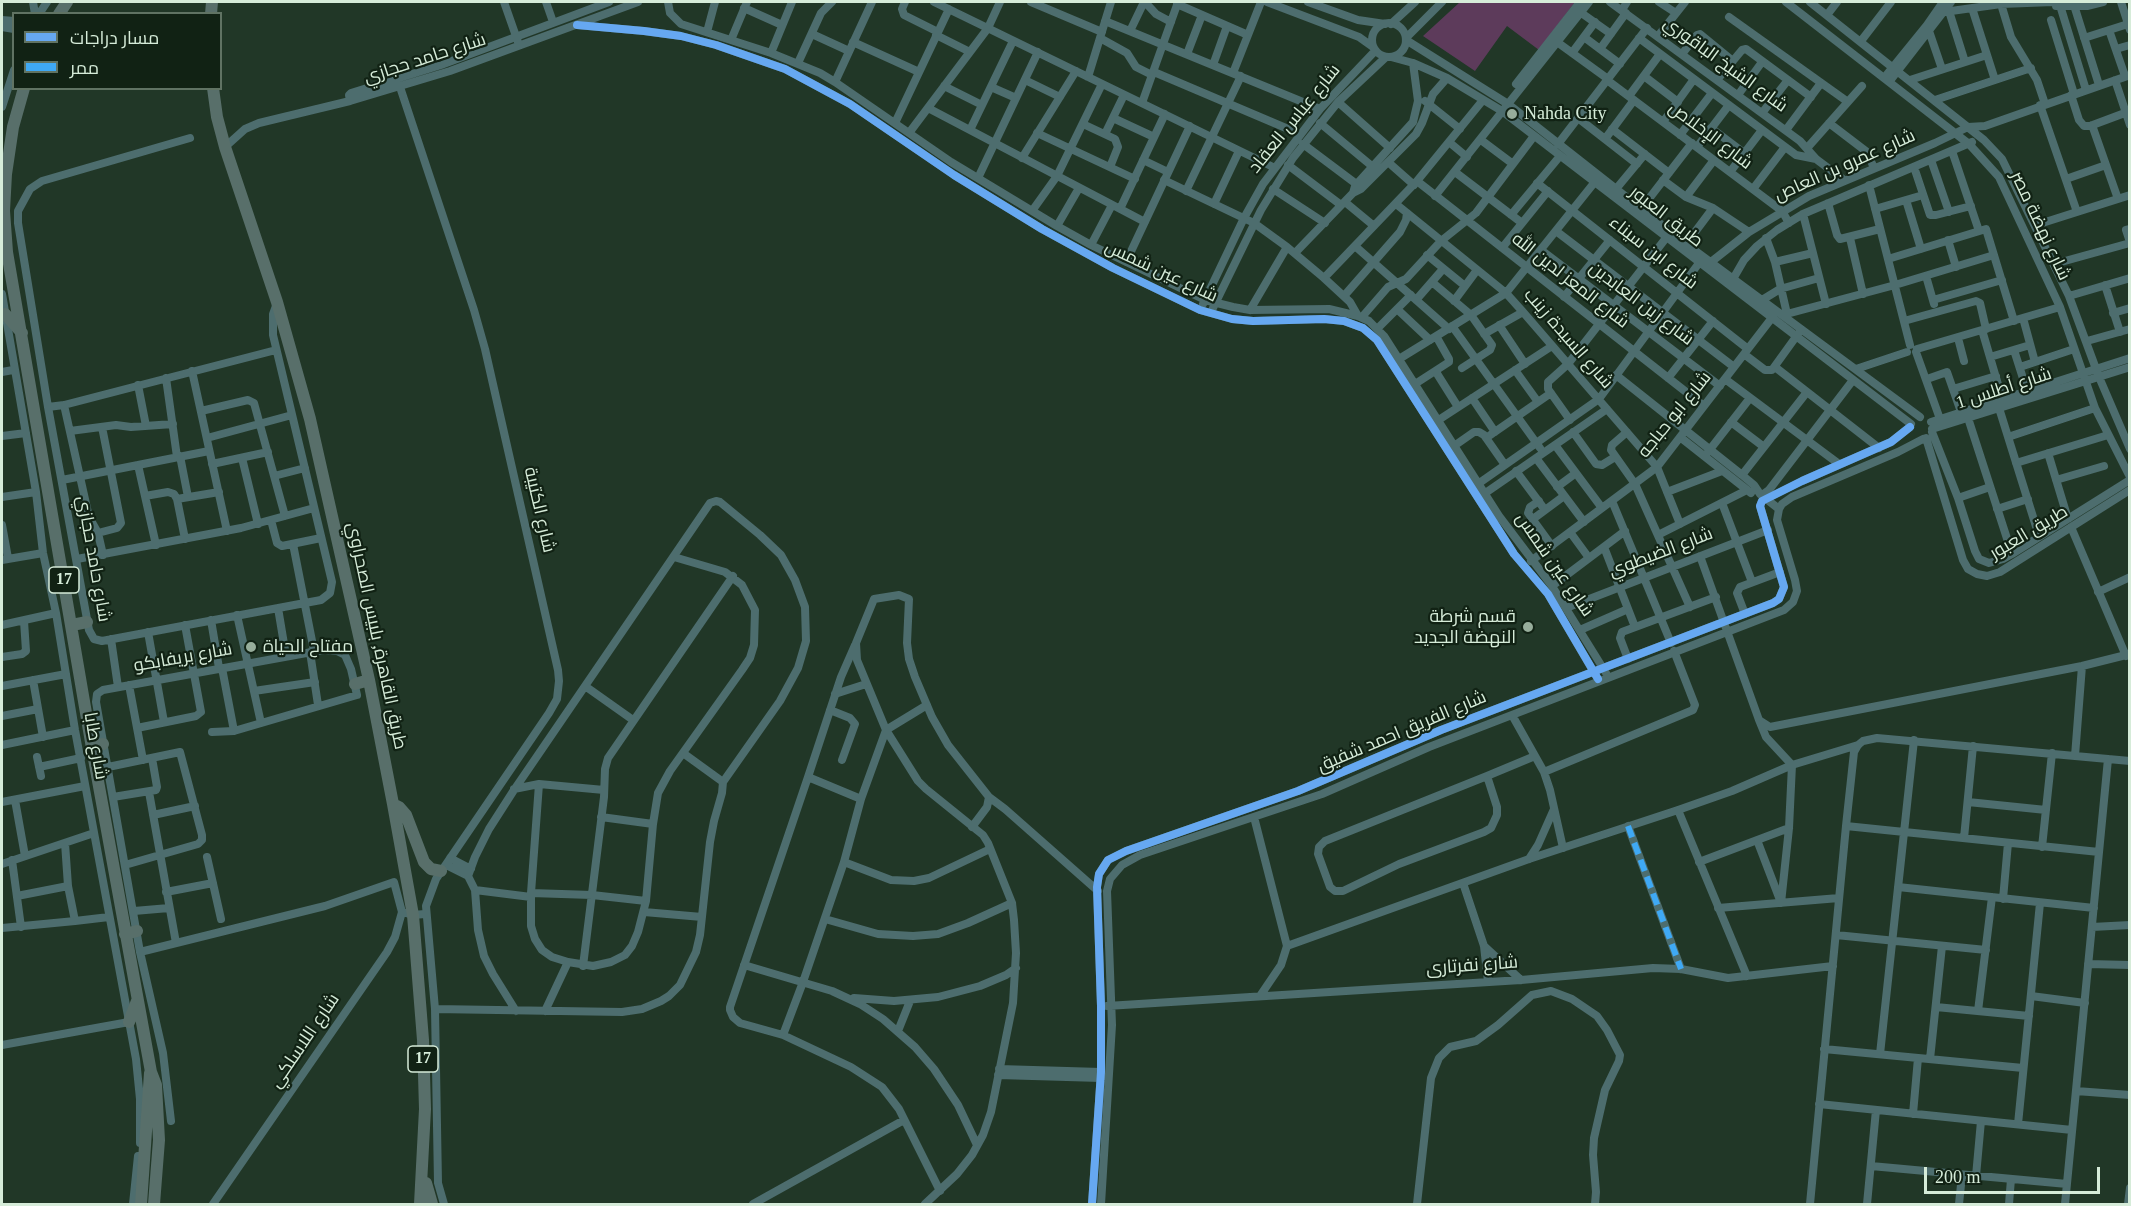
<!DOCTYPE html>
<meta charset="utf-8">
<style>
body{margin:0}
#map{position:relative;width:2131px;height:1206px;overflow:hidden;background:#213727;font-family:"Times New Roman",Cairo,serif}
canvas{display:block}
.frame{position:absolute;inset:0;border:3px solid #d6ecd9;pointer-events:none}
.legend{position:absolute;left:12px;top:12px;width:210px;height:78px;box-sizing:border-box;background:#112214;border:2px solid #607363;margin:0;padding:8px 10px;list-style:none;font-size:18px;color:#d6ecd9}
.legend li{display:flex;align-items:center;gap:12px;height:30px}
.legend b{width:30px;border:2px solid #607363}
.scale{position:absolute;left:1924px;top:1167px;width:176px;height:27px;box-sizing:border-box;border:3px solid #d6ecd9;border-top:0;padding-left:8px;font-size:18px;line-height:21px;white-space:nowrap;color:#d6ecd9;-webkit-text-stroke:4px #112214;paint-order:stroke}
</style>
<div id="map">
<canvas width="2131" height="1206"></canvas>
<div class="frame"></div>
<ul class="legend">
<li><b style="height:8px;background:#66a8f1"></b>مسار دراجات</li>
<li><b style="height:8px;background:#3fa9f5"></b>ممر</li>
</ul>
<div class="scale">200 m</div>
</div>
<script>
const ctx = document.querySelector('canvas').getContext('2d');
ctx.lineJoin = 'round';
function paint(path, color) { ctx.fillStyle = color; ctx.fill(path, 'evenodd'); }
const toPath = rows => new Path2D(rows.map(r => 'M' + r).join(''));
function stroke(path, color, width, dash) { ctx.strokeStyle = color; ctx.lineWidth = width; ctx.lineCap = dash ? 'butt' : 'round'; ctx.setLineDash(dash || []); ctx.stroke(path); }
function drawText(font, color, halo, rows, align = 'center') {
  ctx.font = font + ' "Times New Roman",Cairo,serif'; ctx.lineWidth = 4.5; ctx.setLineDash([]); ctx.textBaseline = 'middle'; ctx.strokeStyle = halo; ctx.fillStyle = color; for (const [text, x, y, turn = 0] of rows) {
    ctx.save(); ctx.translate(x, y); ctx.rotate((+turn || 0) * Math.PI / 180); ctx.textAlign = isNaN(turn) ? turn : align; if (halo) ctx.strokeText(text, 0, 0); ctx.fillText(text, 0, 0); ctx.restore();
  }
}
paint(toPath([
 [1460,2,1575,2,1539,50,1507,26,1475,71,1423,36]
]), '#5d3b5b');
stroke(toPath([
 [33,2,35,14],
 [504,2,518,42],
 [546,2,553,22],
 [668,2,670,13,681,24,771,53,820,73,835,82,951,162,1057,226,1091,245,1205,300,1233,307,1250,310,1329,309,1358,316,1369,321,1384,336,1499,516,1552,586,1606,673],
 [905,2,902,9,904,15,938,32],
 [934,2,1275,168],
 [1031,2,1102,32],
 [1145,2,1156,14,1171,22],
 [1267,2,1359,37,1373,47],
 [1308,2,1358,20,1385,24],
 [1610,2,1800,141,1816,159,1844,180],
 [1659,2,1676,13],
 [1786,2,1969,144,1999,177,2060,307,2095,408,2130,477],
 [1810,2,1984,140,2002,159,2069,296,2099,377,2130,449],
 [2059,2,2086,90],
 [2073,2,2099,85],
 [2121,2,2130,30],
 [1177,4,1248,35],
 [2001,4,2011,37,2037,80,2045,104],
 [2056,6,2087,6,2103,2],
 [744,8,782,25],
 [1972,8,1995,80],
 [1622,10,1627,2],
 [1949,11,1965,62],
 [1580,12,1611,34],
 [1944,12,2001,4,2053,2],
 [39,14,47,2],
 [1827,15,1837,2],
 [1729,17,1848,102],
 [2,20,14,21],
 [2051,20,2074,94],
 [1105,21,1320,109],
 '1372 40a17 17 0 1 1 34 0a17 17 0 1 1-34 0Z',
 [1391,24,1415,2],
 [577,25,644,31,681,36,716,45,785,69,850,104,954,175,1042,229,1113,268,1200,310,1232,319,1253,321,1324,319,1344,321,1363,328,1377,340,1514,554,1548,594,1596,676],
 [2,27,14,29],
 [1928,28,1942,69],
 [2109,30,2125,76],
 [1130,31,1144,2],
 [707,32,715,2],
 [812,34,849,51],
 [936,35,970,52],
 [1658,36,1685,2],
 [1584,37,1620,64],
 [1100,38,1127,53,1136,67,1152,75],
 [1406,38,1442,2],
 [1639,38,1796,155,1816,159],
 [2084,38,2128,24],
 [731,40,747,2],
 [1406,40,1508,104,1686,244,1920,417],
 [1861,41,1891,2],
 [853,42,919,72],
 [1557,42,1608,79],
 [1600,49,1626,13],
 [2116,49,2130,45],
 [771,53,792,2],
 [1572,53,1595,22],
 [1187,54,1202,15],
 [1682,54,1697,35,1700,34,1733,61],
 [1391,57,1413,63,1447,78,1502,111,1911,424],
 [798,63,821,13,832,2],
 [1213,65,1227,26],
 [1154,72,1300,134],
 [1233,73,1261,2],
 [1644,76,1678,102],
 [1088,77,1111,2],
 [1884,78,1927,25,1943,2],
 [1025,80,1060,97],
 [1607,80,1782,211,1789,223],
 [1717,80,1742,50,1746,49,1811,97],
 [1910,80,1987,55],
 [2115,80,2130,125],
 [835,82,872,2],
 [1889,82,1951,2],
 [1516,84,1580,2],
 [944,86,982,105],
 [400,87,474,310,485,349,558,670,559,681,557,699,549,713,436,879,426,906,435,1009,438,1183,444,1204],
 [991,87,1016,98],
 [1738,95,1762,62],
 [2071,95,2079,120,2084,126,2090,126,2130,111],
 [1629,96,1660,54],
 [1935,100,2031,68],
 [350,101,349,95,351,93,441,65,609,2],
 [1425,101,1460,129],
 [1338,102,1390,148],
 [1142,103,1178,2],
 [2040,105,2077,212],
 [2,107,14,70],
 [928,108,1145,222],
 [1762,113,1788,80],
 [1113,118,1154,137],
 [1578,118,1637,164],
 [1663,122,1694,79],
 [895,123,949,9],
 [1320,123,1373,167],
 [1829,123,1867,152,1874,168],
 [1083,124,1115,139,1118,147,1110,167],
 [2092,125,2118,199],
 [1711,128,1744,153],
 [1612,129,1669,173],
 [970,130,1013,41],
 [1786,130,1821,83],
 [909,133,988,28,1000,2],
 [1037,133,1135,179],
 [1105,134,1124,95],
 [1680,135,1712,93],
 [190,138,42,181,30,189,18,211,18,223,48,407,89,630,94,639,102,641,321,600,330,593,332,582,273,335,273,314,277,303],
 [1605,139,1634,100],
 [1481,140,1513,164],
 [1449,142,1467,157],
 [1303,144,1359,186],
 [1558,144,1647,28],
 [225,147,245,129,259,123,350,101,450,71,638,2],
 [1697,147,1729,105],
 [1808,147,1862,86],
 [1952,151,1979,231],
 [1022,158,1076,71],
 [1143,160,1168,172],
 [1931,160,1949,212],
 [1388,162,1414,185],
 [1288,165,1341,205],
 [1914,167,1930,215,1936,215,1971,206],
 [1455,172,1522,223],
 [1730,172,1762,130],
 [978,178,1038,52],
 [2066,179,2106,165],
 [1164,180,1254,223,1287,247,1324,278,1350,302,1358,316],
 [1663,180,1686,197,1713,208,1749,232],
 [1417,181,1704,406],
 [1537,183,1748,349],
 [1869,185,1910,345],
 [1273,189,1325,223],
 [1616,189,1645,154],
 [1753,189,1785,147],
 [1186,191,1241,76],
 [1353,193,1355,186,1413,122,1418,101,1413,63],
 [1435,196,1589,2],
 [1686,197,1714,160],
 [1906,200,1921,249],
 [1345,202,1374,226],
 [1828,203,1837,235,1840,239,1880,229],
 [1214,204,1239,151],
 [1396,204,1506,293,1523,312,1657,467,1680,524],
 [1120,209,1165,114],
 [1641,209,1692,143],
 [1875,209,1923,195],
 [1032,211,1057,176,1102,84],
 [1803,214,1826,304],
 [1511,215,1560,156],
 [2036,225,2130,195],
 [1057,226,1079,188],
 [2130,229,2126,230,2130,242],
 [1556,231,1734,367],
 [1766,238,1775,262,1787,314],
 [1850,238,1863,294],
 [1948,240,1956,267],
 [1686,244,1713,208],
 [1091,245,1112,205],
 [1355,246,1449,329],
 [1502,248,1548,191],
 [1541,250,1720,386],
 [1295,253,1353,193,1361,189,1416,134,1422,123,1433,94,1447,78],
 [1427,255,1465,286],
 [1888,259,1986,229,2014,321],
 [1126,262,1190,126],
 [1711,262,1749,232,1809,196,1935,143,1968,127,1985,126,2130,75],
 [1775,262,1813,253],
 [2054,264,2130,243],
 [1926,276,1934,304],
 [1324,278,1417,181,1483,100],
 [1733,279,1744,260,1757,246,1777,230,1803,214,1972,142],
 [1432,282,1471,315,1492,345,1490,350,1462,368],
 [2105,285,2120,332],
 [2,294,36,492,43,553,56,613,75,730,136,1059,140,1099,140,1143],
 [1344,296,1400,232,1406,220,1407,213],
 [2069,296,2130,278],
 [1564,297,1610,240],
 [1416,300,1443,269],
 [1762,300,1780,289,1819,278],
 [1933,300,2002,280],
 [1454,301,1477,270],
 [1203,304,1244,218,1263,184,1320,109,1375,51],
 [1213,308,1261,210,1293,158,1338,102,1386,57],
 [1397,309,1430,340],
 [1250,310,1287,247],
 [2113,313,2130,308],
 [1783,315,1895,285,1994,255],
 [1362,317,1388,287,1406,279,1441,241,1476,213,1534,136],
 [2023,318,2035,362],
 [1904,321,1976,301,1980,303,1986,329],
 [1499,325,1525,364],
 [1452,326,1540,448],
 [1378,328,1411,295],
 [1982,330,2004,405],
 [1484,334,1523,312],
 [1958,338,1964,361],
 [2087,341,2130,329],
 [1917,349,2060,307],
 [2014,350,2027,391],
 [1916,352,1940,419],
 [1744,354,1765,370,1772,370,1798,334],
 [1990,357,2030,345],
 [1399,359,1506,293,1594,183],
 [1775,367,1879,448],
 [2020,367,2074,349],
 [1856,369,1907,352],
 [1515,370,1538,402],
 [192,371,227,531],
 [2,372,13,370],
 [1436,372,1458,407],
 [1616,375,1742,475,1754,485,1760,494,1779,509],
 [166,378,177,457],
 [1668,378,1713,321],
 [1725,379,1839,464],
 [1927,379,1947,372,1961,412],
 [1415,384,1449,362,1449,359,1436,336],
 [138,385,146,426],
 [1953,389,1996,376],
 [1472,398,1495,432],
 [64,405,89,517,98,533,103,555],
 [48,407,64,405,276,350],
 [1999,408,2039,536],
 [201,411,248,400,254,403,285,516],
 [1968,418,2012,554],
 [1570,420,1548,389,1548,382,1568,364,1666,238],
 [1437,421,1552,346],
 [1731,422,1764,447],
 [1931,422,2130,358],
 [1932,429,2130,367],
 [70,431,116,425,131,427,173,424],
 [1573,432,1596,464,1602,465,1615,457],
 [1627,432,1612,445,1611,450,1635,484,1690,607],
 [1932,432,1958,498,1975,551,1979,559,1989,563,2003,559,2012,554,2130,480],
 [2,436,26,433],
 [1680,437,1751,493],
 [2008,437,2095,408],
 [207,438,292,415],
 [1486,438,1551,393],
 [1926,438,1963,560,1968,569,1977,574,1987,576,2000,572,2130,490],
 [1555,445,1602,508],
 [1454,446,1474,432,1479,432,1484,435,1505,465],
 [1708,452,1750,398],
 [2048,453,2068,519],
 [180,456,188,497],
 [242,458,258,524],
 [1536,458,1584,522],
 [2016,463,2108,435],
 [212,464,268,452],
 [138,465,156,545],
 [1516,471,1545,510],
 [1742,475,1807,392],
 [274,476,305,468],
 [62,480,209,451],
 [2056,480,2104,466],
 [1475,486,1599,399,1699,263],
 [1557,487,1576,473],
 [1667,492,1722,471],
 [1762,495,1769,490,1853,380],
 [145,496,168,492,174,494,177,499,185,539],
 [1481,496,1607,409],
 [2,497,36,492],
 [1958,498,1990,487],
 [177,499,219,492],
 [1539,501,1530,507,1528,513,1552,546],
 [1612,501,1671,643],
 [1722,503,1752,582],
 [1997,509,2028,499],
 [1533,519,1564,496],
 [271,520,277,543,282,546,321,538],
 [2,525,8,558],
 [2071,527,2126,656],
 [1570,532,1589,558],
 [98,533,117,528,121,523,102,427],
 [1658,535,1747,490],
 [293,544,314,651],
 [1604,547,1635,627],
 [1700,556,1759,720,1770,727,2082,666,2130,654],
 [77,559,241,528,314,508],
 [2,560,43,553],
 [1531,561,1657,467,1771,319],
 [1552,586,1625,531],
 [2098,592,2130,577],
 [278,608,286,656],
 [1566,608,1768,530],
 [1745,614,1737,593,1740,587,1780,572],
 [237,615,261,723],
 [211,620,219,668],
 [2,625,56,613],
 [1580,630,1628,609],
 [148,632,164,722],
 [111,639,118,687],
 [310,652,318,705],
 [2,657,22,654,26,651,24,621],
 [1628,659,1620,638,1622,632,1716,597],
 [222,668,234,731],
 [33,680,43,737],
 [129,685,143,760],
 [2,686,66,674],
 [585,686,633,720],
 [254,691,315,682],
 [835,694,866,684],
 [927,705,886,730,857,660,856,643,874,599,899,595,909,599,907,643,909,659,915,677,932,717,948,745,989,797,987,807,972,827],
 [830,710,850,718,855,724,842,760],
 [1512,715,1544,772,1550,790,1563,848],
 [2,716,38,709],
 [1759,720,1766,737,1792,765,1789,828,1781,903],
 [137,728,196,716,201,712,185,625],
 [2,745,75,730],
 [683,753,723,782],
 [2075,756,2082,666],
 [37,757,41,776],
 [39,767,81,758],
 [108,767,180,752,202,835,202,840,198,844,125,865],
 [1544,772,1693,710,1695,705,1674,651],
 [1487,776,1497,807,1497,815,1491,828,1484,832,1399,864,1343,891,1335,891,1330,887,1318,854,1319,847,1325,841,1487,776,1535,756],
 [808,777,841,677,855,645],
 [539,784,531,893,531,926,535,939,542,950,552,957,568,962,593,966,611,962,625,955,632,946,638,932,646,901,653,824,658,793,670,771,742,670,750,658,754,645,755,610,742,585,725,572,674,557],
 [514,789,539,784,604,790],
 [149,792,176,943],
 [113,797,156,790,157,787,152,758],
 [989,797,1005,809,1098,891],
 [861,799,808,777,730,1007,730,1010,733,1017,740,1023,783,1035,851,1067,882,1087,899,1109,940,1191],
 [15,800,25,856],
 [2,802,85,786],
 [1968,802,2046,810],
 [1678,810,1747,976],
 [153,815,195,806],
 [601,817,653,824],
 [1254,817,1287,946,1281,965,1260,996],
 [1628,826,1681,969],
 [1846,826,2099,852],
 [1964,838,1973,746],
 [1757,840,1780,900],
 [2042,847,2052,753],
 [207,857,221,919],
 [450,858,471,869],
 [1529,859,1538,845,1554,809],
 [12,860,21,927],
 [844,862,891,880,914,881,929,878,990,849],
 [1699,862,1789,828],
 [2,864,94,833],
 [446,865,468,876,475,890,478,930,484,956,493,974,516,1011],
 [1463,883,1484,946,1488,982],
 [1898,887,2094,908],
 [475,890,531,897],
 [166,892,213,883],
 [531,893,592,895,646,901],
 [17,896,68,886],
 [2003,899,2008,843],
 [1718,908,1839,898],
 [134,911,169,908],
 [644,912,702,917],
 [825,919,878,934,913,936,938,934,968,923,1012,903],
 [75,921,109,917],
 [2092,927,2130,925],
 [2,928,75,921,68,886,65,843],
 [1836,935,1986,950],
 [1287,946,1529,859,1678,810,1732,791,1792,765,1858,745],
 [1484,946,1521,980],
 [140,952,325,906,394,882,402,912],
 [2088,964,2130,965],
 [744,965,832,991,860,1004,883,1019,915,1047,934,1069,958,1105,977,1145],
 [583,966,604,797,605,769,608,758,733,576],
 [2031,996,2085,1003],
 [854,998,894,1001,938,997,980,986,1006,975,1016,968],
 [1107,1006,1521,980,1653,968,1681,969,1728,978,1833,966],
 [1936,1007,2029,1016],
 [435,1009,622,1012,642,1009,661,1001,669,996,680,985,696,952,700,935,710,842,714,821,722,793,723,782,780,701,798,668,806,641,805,607,795,580,781,555,760,535,720,502,716,501,710,503,514,790,489,829,475,857,468,876],
 [545,1011,568,962],
 [1978,1011,1992,897],
 [898,1031,910,1001],
 [783,1035,803,982,844,862,861,799,886,730,918,781,926,789,983,835,988,843,1012,903,1014,920,1016,953,1013,1003,991,1112,983,1135,972,1155,957,1174,925,1204],
 [2,1045,129,1022],
 [1824,1049,2023,1068],
 [1880,1054,1914,740],
 [1930,1059,1942,946],
 [999,1069,1101,1072],
 [998,1075,1101,1078],
 [2076,1091,2130,1095],
 [1819,1104,2072,1130],
 [1913,1114,1918,1058],
 [171,1121,163,1053,140,952,96,702,97,694,103,690,323,650,337,651,345,655,351,669,357,695,234,731,212,732],
 [2018,1124,2040,903],
 [1871,1166,2067,1184],
 [1976,1176,1981,1121],
 [133,1204,138,1156],
 [213,1204,387,952,395,937,402,912,413,915,425,914],
 [753,1204,904,1120],
 [1092,1204,1101,1072,1101,1006,1097,887,1099,874,1108,860,1126,851,1298,791,1441,730,1773,603,1779,599,1784,587,1760,506,1762,501,1802,481,1891,442,1910,427],
 [1101,1204,1112,1025,1107,891,1110,879,1122,865,1140,855,1322,794,1429,747,1784,610,1793,602,1797,591,1795,580,1777,520,1779,509,1782,504,1792,497,1898,452,1923,439],
 [1417,1204,1431,1078,1439,1058,1450,1047,1476,1041,1498,1025,1532,995,1551,991,1572,999,1597,1016,1607,1030,1620,1055,1619,1061,1605,1090,1594,1138,1593,1155,1596,1192,1595,1204],
 [1810,1204,1846,826,1854,752,1858,745,1863,741,1877,738,2130,761],
 [1867,1204,1876,1110],
 [1959,1204,1962,1175],
 [2009,1204,2011,1179],
 [2065,1204,2108,759],
 [2128,1204,2130,1188]
]), '#4d6d6e', 8);
stroke(toPath([
 [59,14,67,2],
 [211,14,212,2],
 [24,88,13,127,6,174,4,211,7,252,92,748,151,1072,156,1085,159,1140,154,1204],
 [213,88,217,117,225,147,277,302,310,419,369,680,393,804,413,915,423,1040,425,1109,420,1204],
 [5,314,22,333],
 [72,625,87,622],
 [355,684,369,680],
 [92,748,103,744],
 [393,804,399,807,406,815,424,862,431,869,441,871],
 [125,934,137,931],
 [129,1022,137,1001],
 [426,1183,432,1204],
 [141,1204,150,1073]
]), '#586f6a', 12);
stroke(toPath([
 [1628,826,1681,969]
]), '#3fa9f5', 6, [12, 6]);
stroke(toPath([
 [577,25,644,31,681,36,716,45,785,69,850,104,954,175,1042,229,1113,268,1200,310,1232,319,1253,321,1324,319,1344,321,1363,328,1377,340,1514,554,1548,594,1598,679],
 [1092,1204,1101,1072,1101,1006,1097,887,1099,874,1108,860,1126,851,1298,791,1441,730,1773,603,1779,599,1784,587,1760,506,1762,501,1802,481,1891,442,1910,427]
]), '#66a8f1', 8);
for (const [x, y, r, color] of [
 [1512,114,6,"#97ad9b"],
 [1528,627,6,"#97ad9b"],
 [251,647,6,"#97ad9b"]
]) { const dot = new Path2D(); dot.arc(x, y, r, 0, 2 * Math.PI); ctx.fillStyle = color; ctx.fill(dot); stroke(dot, '#112214', 2); }
for (const [x, y, w] of [
 [64,580,30],
 [423,1059,30]
]) { const box = new Path2D(); box.roundRect(x - w / 2, y - 13, w, 26, 4.5); ctx.fillStyle = '#112214'; ctx.fill(box); stroke(box, '#d6ecd9', 1.5); }
drawText('bold 16px', '#d6ecd9', null, [
 ["17",64,580],
 ["17",423,1059]
]);
drawText('18px', '#d6ecd9', '#112214', [
 ["شارع حامد حجازي",425,59,-18],
 ["شارع الشيخ الباقوري",1725,65,36],
 ["شارع عباس العقاد",1295,119,-51],
 ["شارع الإخلاص",1710,136,37],
 ["شارع عمرو بن العاص",1845,166,-24],
 ["طريق العبور",1666,217,38],
 ["شارع نهضة مصر",2040,226,65],
 ["شارع ابن سيناء",1653,253,38],
 ["شارع عين شمس",1161,272,25],
 ["شارع المعز لدين الله",1570,281,38],
 ["شارع زين العابدين",1641,304,37],
 ["شارع السيدة زينب",1568,339,49],
 ["شارع أطلس 1",2004,389,-18],
 ["شارع ابو حباجه",1675,415,-51],
 ["شارع الكتيبة",539,510,77],
 ["طريق العبور",2029,533,-31],
 ["شارع الضيطوي",1661,553,-21],
 ["شارع حامد حجازي",93,559,80],
 ["شارع عين شمس",1554,565,55],
 ["طريق القاهرة, بلبيس الصحراوي",376,636,78],
 ["شارع بريفابكو",183,658,-10],
 ["شارع الفريق احمد شفيق",1402,732,-23],
 ["شارع طابا",95,746,80],
 ["شارع نفرتارى",1472,966,-4],
 ["شارع اللاسلكي",305,1041,-56]
]);
drawText('18px', '#d6ecd9', '#112214', [
 ["Nahda City",1524,114],
 ["قسم شرطة",1516,617,"right"],
 ["النهضة الجديد",1516,638,"right"],
 ["مفتاح الحياة",263,647]
], 'left');
</script>
